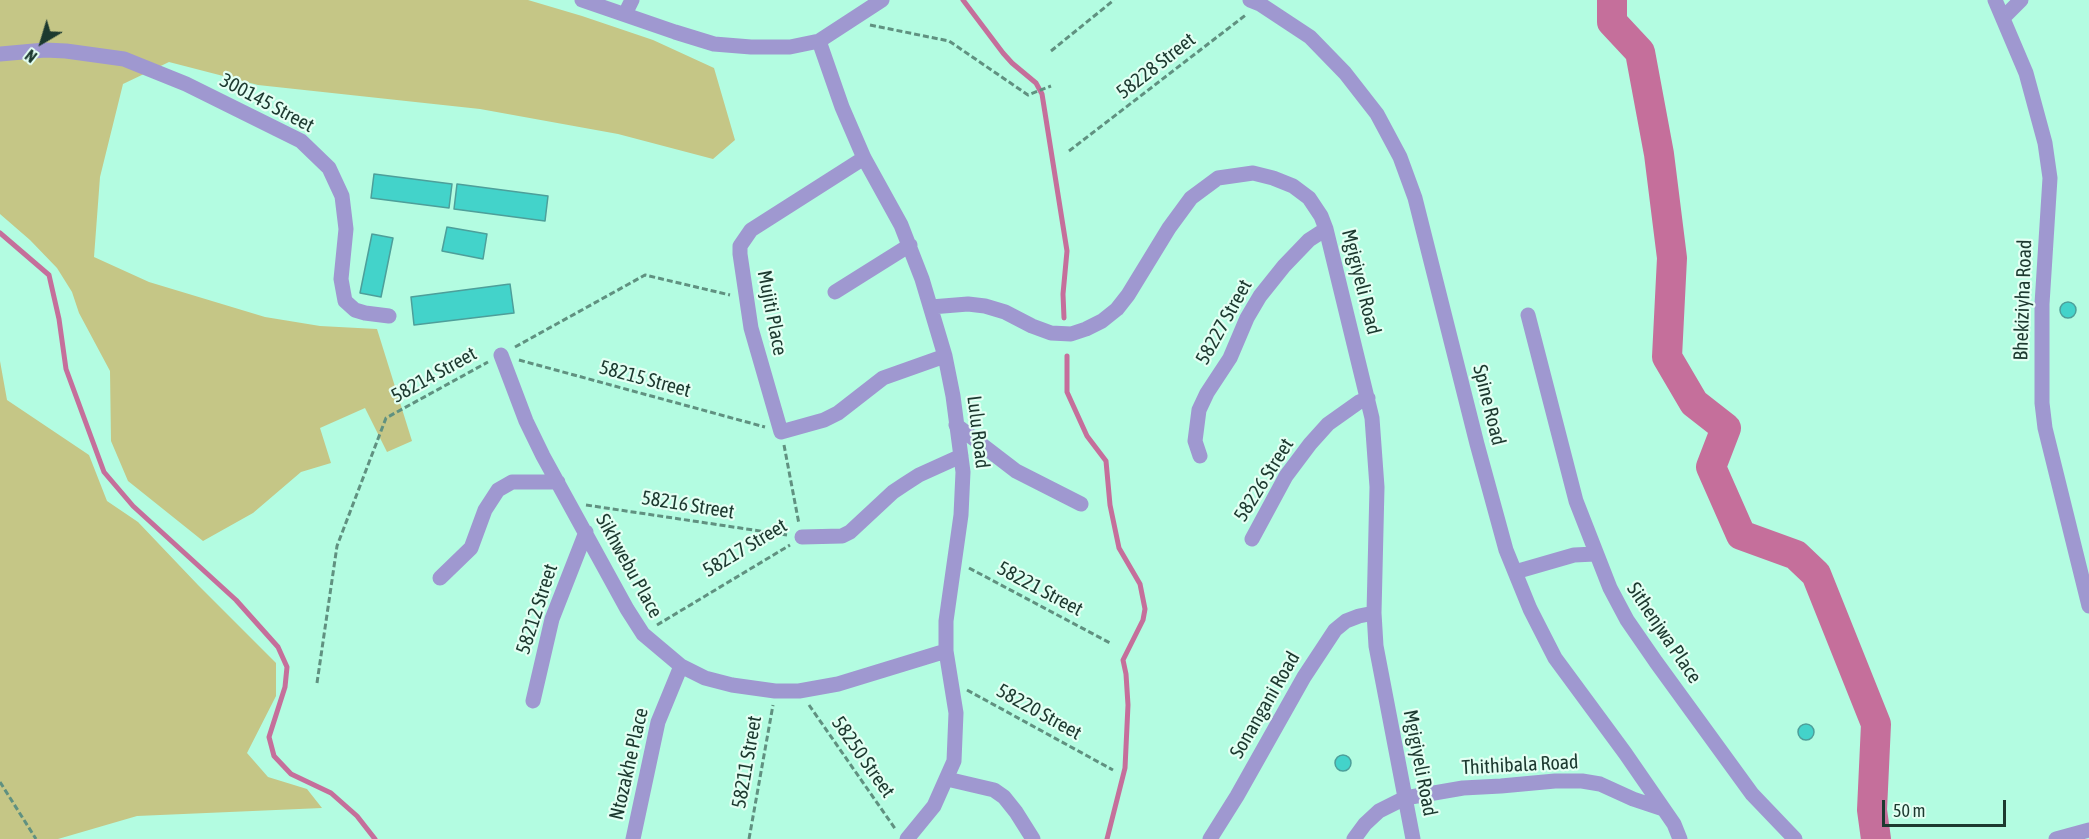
<!DOCTYPE html>
<style>
body{margin:0}
#map{position:relative;width:2089px;height:839px;overflow:hidden;background:#b3fce1;font-family:"Asap Condensed",sans-serif}
canvas{display:block}
.north{position:absolute;left:12px;top:12px;width:60px;height:60px;-webkit-text-stroke:4px #e3fff3;paint-order:stroke;rotate:218deg;font-size:16px;font-weight:700;line-height:24px;text-align:center;color:#1c392f}
.north::after{content:'';display:block;margin:auto;width:21px;height:27px;background:#1c392f;clip-path:polygon(50% 0,100% 100%,50% 72%,0 100%)}
.scale{position:absolute;left:1882px;top:800px;width:124px;height:27px;box-sizing:border-box;border:3px solid #1c392f;border-top:0;padding-left:8px;font-size:18px;line-height:21px;white-space:nowrap;color:#1c392f;-webkit-text-stroke:4px #e3fff3;paint-order:stroke}
</style>
<div id="map">
<canvas width="2089" height="839"></canvas>
<div class="north">N</div>
<div class="scale">50 m</div>
</div>
<script>
const ctx = document.querySelector('canvas').getContext('2d');
ctx.lineJoin = 'round';
function paint(path, color) { ctx.fillStyle = color; ctx.fill(path, 'evenodd'); }
const toPath = rows => new Path2D(rows.map(r => 'M' + r).join(''));
function stroke(path, color, width, dash) { ctx.strokeStyle = color; ctx.lineWidth = width; ctx.lineCap = dash ? 'butt' : 'round'; ctx.setLineDash(dash || []); ctx.stroke(path); }
function drawText(font, color, halo, rows, align = 'center') {
  ctx.font = font + ' "Asap Condensed",sans-serif'; ctx.lineWidth = 4.5; ctx.setLineDash([]); ctx.textBaseline = 'middle'; ctx.strokeStyle = halo; ctx.fillStyle = color; for (const [text, x, y, turn = 0] of rows) {
    ctx.save(); ctx.translate(x, y); ctx.rotate((+turn || 0) * Math.PI / 180); ctx.textAlign = isNaN(turn) ? turn : align; if (halo) ctx.strokeText(text, 0, 0); ctx.fillText(text, 0, 0); ctx.restore();
  }
}
paint(toPath([
 [0,0,528,0,582,16,653,40,714,68,735,140,713,159,618,134,480,109,258,85,169,62,123,84,100,177,94,257,149,282,265,317,320,326,377,329,412,441,387,452,365,408,320,428,331,463,301,472,253,513,203,541,128,481,111,441,110,371,79,313,72,292,57,268,30,240,0,214],
 [0,361,7,400,89,455,107,501,138,522,198,585,276,663,276,696,247,753,268,777,307,789,322,808,137,816,58,839,0,839]
]), '#c5c686');
stroke(toPath([
 [963,0,1003,53,1012,63,1036,83,1042,94,1067,251,1063,294,1064,318],
 [0,233,49,275,59,319,66,369,104,472,133,506,236,600,278,647,287,667,285,687,269,737,274,756,291,774,331,793,357,816,375,839],
 [1067,356,1067,392,1087,436,1106,461,1110,505,1119,548,1140,584,1145,609,1143,620,1123,660,1126,674,1128,705,1125,768,1107,839]
]), '#c56f9b', 5);
stroke(toPath([
 [1612,0,1612,22,1640,52,1659,154,1672,258,1667,357,1694,403,1726,428,1711,467,1741,535,1796,555,1816,574,1876,724,1872,810,1876,839]
]), '#c56f9b', 30);
const building = toPath([
 [374,174,452,184,449,208,371,198,374,174],
 [457,184,548,196,545,221,454,209,457,184],
 [447,227,487,234,483,259,442,251,447,227],
 [372,234,393,238,381,297,360,293,372,234],
 [510,284,514,313,414,325,411,297,510,284],
 '2060 310a8 8 0 1 1 16 0a8 8 0 1 1-16 0Z',
 '1798 732a8 8 0 1 1 16 0a8 8 0 1 1-16 0Z',
 '1335 763a8 8 0 1 1 16 0a8 8 0 1 1-16 0Z'
]);
paint(building, '#43d3ca');
stroke(building, '#4d9f9a', 1.5);
stroke(toPath([
 [870,25,949,41,1028,95,1051,86],
 [1051,51,1114,0],
 [1069,151,1247,14],
 [515,347,645,275,730,295],
 [519,360,765,427],
 [784,445,799,524],
 [586,505,787,535],
 [969,568,1112,644],
 [657,625,790,545],
 [317,683,337,546,386,418,488,362],
 [967,690,1113,770],
 [809,705,896,830],
 [0,782,36,839],
 [749,839,773,705]
]), '#609180', 3, [6, 3]);
stroke(toPath([
 [582,0,675,32,714,44,751,47,790,47,819,41,882,0],
 [1250,0,1260,4,1310,37,1345,73,1377,114,1400,157,1415,198,1477,444,1506,550,1530,609,1555,658,1625,753,1674,824,1680,839],
 [1995,0,2026,73,2045,143,2050,178,2042,304,2042,403,2045,428,2089,606],
 [625,14,632,0],
 [2003,18,2021,0],
 [819,41,842,107,864,158,901,225,922,279,945,356,953,396,963,472,961,515,946,621,946,651,956,713,954,761,934,806,907,839],
 [0,54,45,50,66,51,124,59,186,84,301,141,329,168,342,196,346,229,341,279,345,301,355,310,365,313,389,316],
 [864,158,751,230,740,246,740,254,751,328,781,432,824,420,838,413,883,378,945,356],
 [835,292,910,245],
 [931,307,968,304,985,306,1005,312,1032,326,1051,333,1071,334,1086,329,1102,321,1117,309,1128,295,1169,228,1191,198,1218,178,1253,173,1273,178,1293,186,1309,198,1321,216,1326,229,1372,418,1377,487,1374,613,1376,646,1413,839],
 [1528,315,1576,501,1610,588,1627,620,1656,662,1752,794,1795,839],
 [501,355,526,421,543,456,627,609,643,634,681,666,705,678,732,685,775,691,799,691,838,684,946,651],
 [956,425,1016,471,1081,504],
 [1200,456,1195,441,1199,410,1207,393,1230,358,1247,318,1260,296,1284,266,1309,240,1326,229],
 [802,537,842,536,850,532,893,492,905,484,919,475,961,456],
 [1252,539,1286,476,1310,444,1328,424,1359,402,1368,398],
 [1515,572,1574,555,1595,554],
 [440,578,471,548,485,510,498,490,512,482,558,482],
 [533,701,552,619,586,532],
 [947,779,994,790,1004,797,1016,812,1033,839],
 [633,839,658,722,681,666],
 [1210,839,1237,796,1304,677,1335,630,1346,621,1359,616,1374,613],
 [1354,839,1365,824,1379,811,1405,798,1463,788,1501,786,1555,781,1582,781,1600,784,1633,799,1663,809],
 [2056,839,2089,830]
]), '#9f98d0', 15);
drawText('20px', '#1c392f', '#e3fff3', [
 ["58228 Street",1156,66,-38],
 ["300145 Street",267,103,28],
 ["Mgigiyeli Road",1361,282,76],
 ["Bhekiziyha Road",2023,300,-88],
 ["Mujiti Place",772,313,79],
 ["58227 Street",1224,322,-61],
 ["58214 Street",434,375,-29],
 ["58215 Street",645,379,15],
 ["Spine Road",1489,405,76],
 ["Lulu Road",978,432,83],
 ["58226 Street",1264,480,-58],
 ["58216 Street",688,505,9],
 ["58217 Street",745,548,-31],
 ["Sikhwebu Place",629,566,61],
 ["58221 Street",1040,589,28],
 ["58212 Street",537,609,-72],
 ["Sithenjwa Place",1664,633,56],
 ["Sonangani Road",1265,705,-60],
 ["58220 Street",1039,712,29],
 ["58250 Street",863,757,55],
 ["58211 Street",747,762,-80],
 ["Mgigiyeli Road",1420,763,79],
 ["Ntozakhe Place",629,764,-77],
 ["Thithibala Road",1520,765,-3]
]);
</script>
